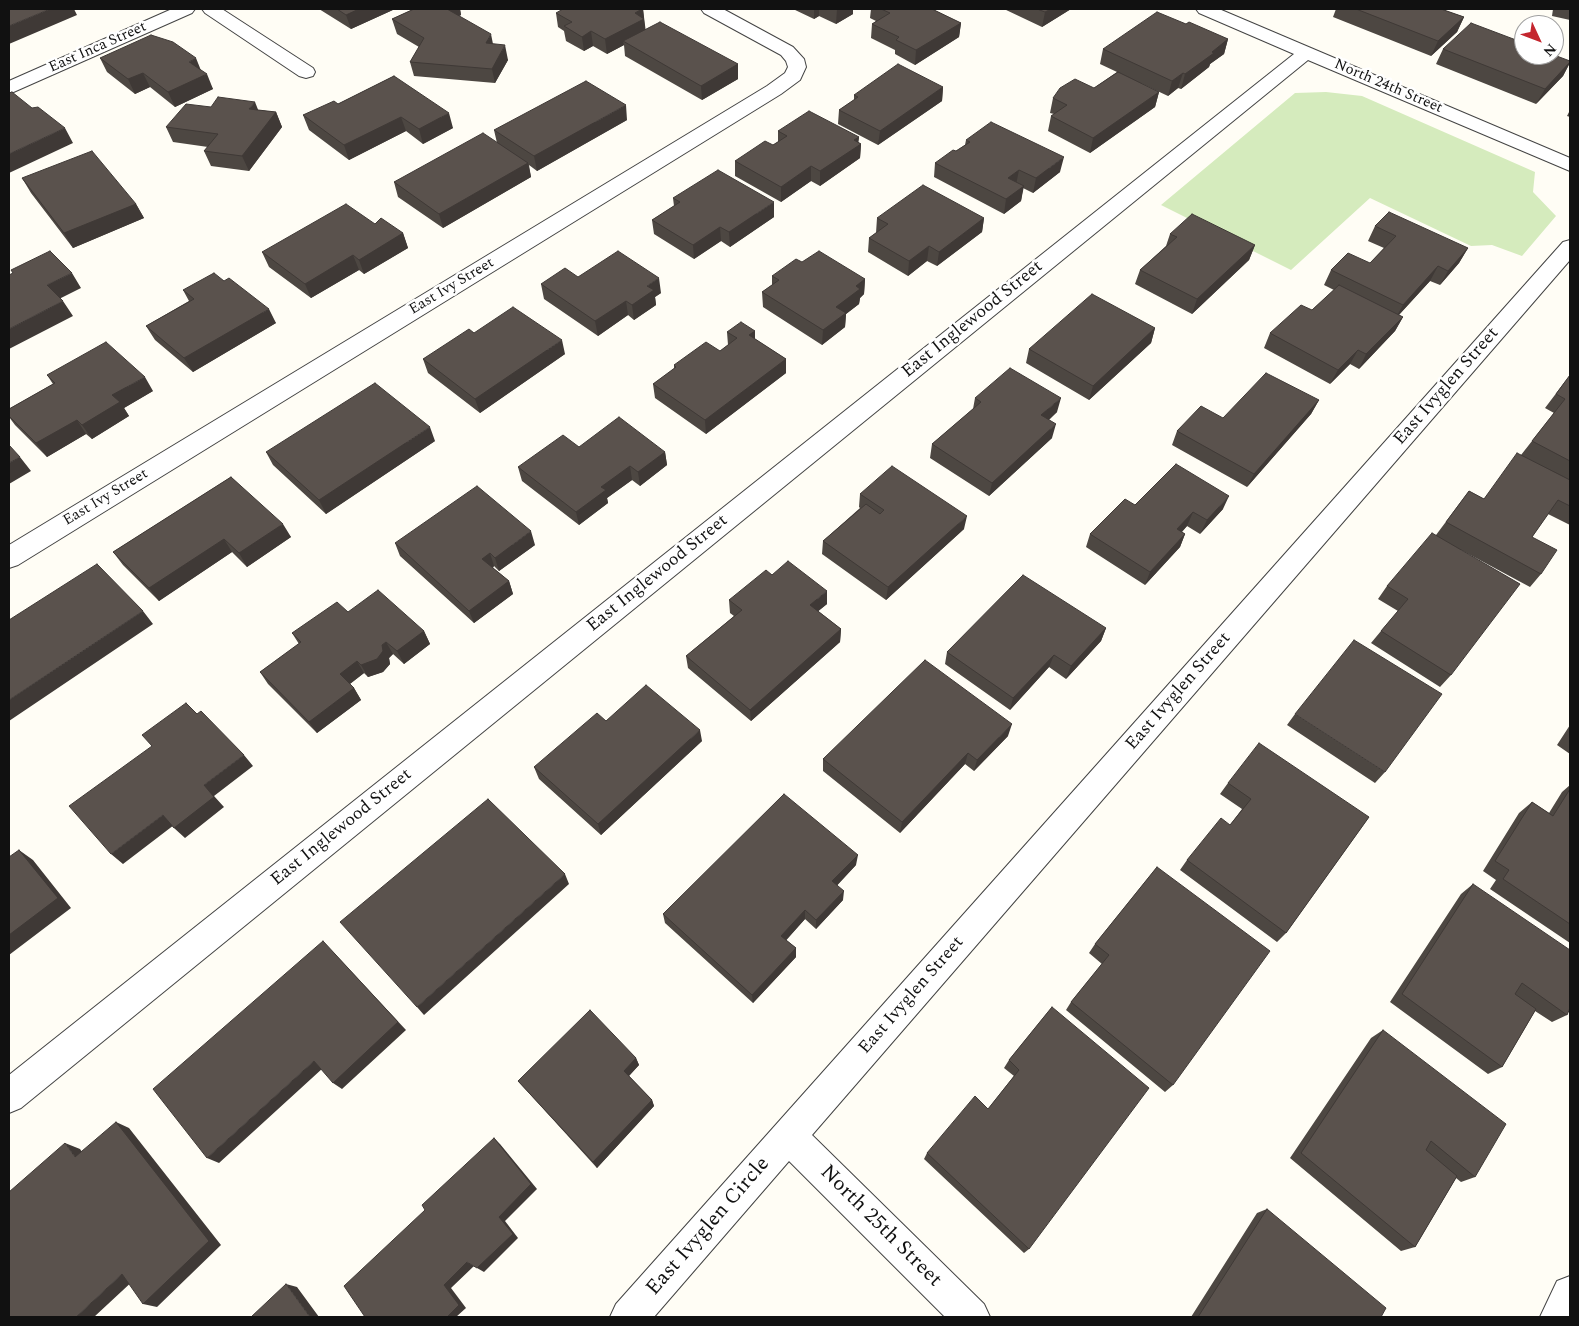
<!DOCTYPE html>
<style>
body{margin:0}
#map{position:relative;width:1579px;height:1326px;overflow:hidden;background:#fffdf5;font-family:Spectral,serif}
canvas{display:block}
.frame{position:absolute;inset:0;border:10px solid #111;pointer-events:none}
.north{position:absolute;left:1514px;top:15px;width:50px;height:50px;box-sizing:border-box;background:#fff;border:1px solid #a0a0a0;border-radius:50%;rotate:133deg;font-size:14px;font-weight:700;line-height:20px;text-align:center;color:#111}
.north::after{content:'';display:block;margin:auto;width:18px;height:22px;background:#c4262e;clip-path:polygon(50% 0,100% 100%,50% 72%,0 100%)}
</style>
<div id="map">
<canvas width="1579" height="1326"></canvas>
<div class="frame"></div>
<div class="north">N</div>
</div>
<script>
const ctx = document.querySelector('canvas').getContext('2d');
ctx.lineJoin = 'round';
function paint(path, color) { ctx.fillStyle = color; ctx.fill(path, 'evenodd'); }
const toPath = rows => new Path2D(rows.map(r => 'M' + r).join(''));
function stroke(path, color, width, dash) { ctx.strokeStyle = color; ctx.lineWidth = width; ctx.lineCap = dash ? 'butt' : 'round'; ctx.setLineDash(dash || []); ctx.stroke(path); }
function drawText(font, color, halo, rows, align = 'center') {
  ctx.font = font + ' Spectral,serif'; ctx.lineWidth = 5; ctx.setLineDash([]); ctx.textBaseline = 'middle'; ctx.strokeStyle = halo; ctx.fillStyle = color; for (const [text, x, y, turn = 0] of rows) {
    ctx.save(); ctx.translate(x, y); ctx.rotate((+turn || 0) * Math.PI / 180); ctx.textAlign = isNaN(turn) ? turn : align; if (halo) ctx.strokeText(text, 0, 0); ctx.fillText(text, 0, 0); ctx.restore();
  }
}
paint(toPath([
 [1326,92,1362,96,1535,172,1533,192,1556,216,1522,256,1492,245,1471,246,1370,198,1291,270,1161,205,1295,93]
]), '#d5ebbd');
const minor = toPath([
 [172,9,195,9,192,13,9,94,9,81,172,9],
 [202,9,222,9,313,68,315,72,313,76,306,78,299,76,205,13,202,9],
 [701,9,723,9,793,47,804,59,806,67,800,80,781,94,18,565,9,568,9,545,767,86,785,73,788,67,786,61,781,55,704,13,701,9],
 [1196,9,1219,9,1570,158,1570,171,1308,60,21,1108,9,1113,9,1075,1294,54,1199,13,1196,9],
 [1570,240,1570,260,812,1135,984,1304,990,1317,945,1317,789,1161,654,1317,610,1317,616,1304,1563,242,1570,240],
 [1570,1276,1570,1317,1540,1317,1557,1281,1570,1276]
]);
stroke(minor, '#444', 2);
paint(minor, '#fff');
paint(toPath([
 [319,9,395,9,351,29],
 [414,9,460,9,461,15,459,16,493,44,508,60,495,83,414,76,410,62,419,47,397,34,392,19],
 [643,9,645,30,738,64,738,79,702,100,625,56,624,45,607,54,593,46,584,51,566,41,564,31,558,27,556,13],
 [793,9,853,9,853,14,836,24,819,16,814,19],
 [871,9,932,9,961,23,959,37,915,65,895,54,895,50,871,38,872,24,876,21,870,18],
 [1004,9,1071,9,1042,27],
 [1336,9,1441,9,1464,17,1457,32,1431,56,1333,17],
 [1553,9,1570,9,1570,20,1552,16],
 [1186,24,1228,39,1224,54,1210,64,1209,67,1181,89,1178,88,1168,96,1134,80,1159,92,1155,107,1090,153,1048,131,1051,116,1054,114,1050,113,1053,98,1094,88,1117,72,1100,64,1103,49],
 [1443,49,1570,61,1570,63,1563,76,1536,104,1436,64],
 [100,58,201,70,213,89,175,107,150,87,135,94,107,72],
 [394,76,453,128,423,144,406,131,349,160,309,130,303,115,338,104],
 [943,87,942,101,878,145,838,124,839,110,854,100,854,95],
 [211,107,258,110,276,112,282,127,249,171,211,166,204,151,208,147,173,142,166,127],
 [1570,110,1570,117,1567,116],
 [627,120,537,171,529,165,531,177,443,228,398,197,394,182,497,143,494,130],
 [778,131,859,137,858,142,861,144,860,158,820,186,811,181,781,202,735,176,735,161,773,145,778,142],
 [966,140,1060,172,1033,193,1023,188,1021,201,1004,214,934,177,935,163,956,151,965,145],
 [22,178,136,204,144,218,73,248,31,193],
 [673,198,774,217,730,247,721,241,694,259,654,234,652,220,674,206],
 [877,218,984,218,982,232,937,266,927,261,908,276,868,252,869,238,876,233],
 [1375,226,1468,248,1459,263,1440,285,1430,281,1399,315,1403,317,1395,331,1359,369,1350,364,1330,384,1264,348,1270,333,1312,310,1334,290,1324,285,1331,270,1370,263,1384,248,1368,241],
 [403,233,408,248,364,274,359,270,311,298,269,267,262,252],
 [1170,234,1255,245,1249,260,1192,314,1135,284,1140,270,1166,246],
 [802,262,865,279,864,294,860,298,859,304,846,314,845,327,822,345,763,307,762,292,772,285,772,276],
 [224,281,276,323,193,372,155,340,146,326,189,301,183,290],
 [541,284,661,293,655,297,656,305,634,320,628,315,598,336,544,299],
 [1155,328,1151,343,1089,400,1026,363,1029,349],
 [755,331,755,339,786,359,786,373,706,434,655,398,653,384,674,369,674,365,720,351,728,345,727,332],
 [474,333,565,354,480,413,428,373,423,359],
 [47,375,153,391,124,408,129,416,92,439,86,434,47,457,15,425,9,417,9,409,53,384],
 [1570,375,1570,525,1548,514,1532,537,1541,574,1530,587,1461,550,1451,675,1440,687,1371,643,1381,631,1398,611,1378,599,1387,586,1436,535,1469,491,1484,499,1521,455,1554,413,1545,408],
 [975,398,1057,412,1049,420,1052,438,989,496,930,458,932,444,973,409],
 [1319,400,1311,414,1247,487,1172,445,1177,431,1223,418],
 [435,441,326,514,273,465,266,452],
 [579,447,665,452,667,465,640,486,632,480,607,498,608,503,579,525,522,481,518,467],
 [231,477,291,537,247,567,232,552,159,601,123,565,113,552],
 [860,494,964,529,886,600,822,554,823,541,860,508,859,507],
 [1135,505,1223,509,1200,534,1187,526,1182,532,1185,534,1180,547,1145,585,1086,547,1090,534],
 [395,543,535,545,499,571,494,566,493,568,509,581,513,594,474,623,400,556],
 [772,575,827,604,818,611,841,629,840,642,751,721,688,668,686,656,734,616,730,613,729,600],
 [348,612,424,631,430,644,404,664,393,654,389,658,390,664,383,672,368,677,364,673,350,684,354,688,361,700,317,733,268,684,260,672,299,644,292,633],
 [1106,628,1101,641,1066,679,1049,667,1010,710,945,664,947,652],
 [1295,714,1385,772,1375,783,1287,725],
 [606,721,702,741,601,835,539,779,534,767],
 [1570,725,1570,754,1557,745],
 [1008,736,974,771,965,764,900,833,823,771,823,759],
 [1228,783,1369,817,1286,933,1277,942,1180,870,1187,860,1230,825,1242,809,1220,794],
 [1570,785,1570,943,1490,889,1496,880,1483,871,1519,813,1532,802,1549,813,1562,792],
 [856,865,837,885,843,900,816,929,805,919,786,940,796,948,796,957,753,1003,665,923,663,914],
 [1157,867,1173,1085,1165,1092,1066,1010,1071,1002,1102,964,1089,953,1095,944],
 [1473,884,1567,1015,1552,1022,1535,1011,1502,1067,1488,1074,1390,1002,1461,894],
 [1052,1007,1029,1249,1024,1253,924,1159,927,1153,988,1109,1014,1076,1004,1068,1009,1060],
 [1383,1030,1475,1177,1461,1182,1456,1178,1415,1247,1401,1251,1290,1158,1371,1038],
 [636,1058,639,1065,629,1076,652,1100,654,1106,597,1168,518,1081],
 [1267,1209,1381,1317,1191,1317,1257,1213]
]), '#4d4742');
paint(toPath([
 [50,9,74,9,77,15,9,44,9,26],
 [359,9,395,9,351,29,346,15],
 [445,9,460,9,461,15,448,22],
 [643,9,646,33,623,41,624,45,607,54,605,39,635,13],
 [814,9,819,9,819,16,814,19],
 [837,9,853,9,853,14,836,24],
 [1051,9,1071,9,1042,27,1045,12],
 [1464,17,1457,32,1431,56,1438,41],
 [961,23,959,37,915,65,916,50],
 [591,31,593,46,584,51,582,37],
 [491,34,494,49,486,43],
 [1228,39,1224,54,1210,64,1209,67,1181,89,1185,74,1212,52],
 [505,45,508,60,495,83,492,69],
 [196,58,202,73,189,62],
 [1570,62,1563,76,1536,104,1545,89],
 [738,64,738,79,702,100,701,86],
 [143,73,150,87,135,94,128,79],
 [1183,73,1178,88,1168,96,1172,81],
 [207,74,213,89,175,107,168,92],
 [943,87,942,101,878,145,880,131],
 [1159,92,1155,107,1090,153,1093,138],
 [255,102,261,117,249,109],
 [626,105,627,120,537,171,534,156],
 [276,112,282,127,249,171,242,156],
 [449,113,453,128,423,144,419,129],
 [401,117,406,131,349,160,344,145],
 [65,128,73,143,9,173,9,154],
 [859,137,858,146,861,144,860,158,820,186,820,171,854,140],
 [1064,157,1060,172,1033,193,1036,178],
 [528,163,531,177,443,228,439,214],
 [811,166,811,181,781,202,781,187],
 [1019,170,1016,185,1008,178],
 [1024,186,1021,201,1004,214,1006,199],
 [774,202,774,217,730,247,729,232],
 [136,204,144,218,73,248,64,233],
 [984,218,982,232,937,266,939,252],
 [720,227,721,241,694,259,693,245],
 [403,233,408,248,364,274,359,260],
 [1255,245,1249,260,1192,314,1197,299],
 [929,246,927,261,908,276,909,261],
 [1468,248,1459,263,1440,285,1448,271],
 [353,255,359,270,311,298,305,284],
 [1438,266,1430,281,1395,319,1403,305],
 [72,273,81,288,57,300,47,285],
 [659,278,661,293,655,297,656,305,634,320,632,305,647,286],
 [865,279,864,294,860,298,859,304,846,314,845,327,822,345,823,330,836,307,856,286],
 [63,301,73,316,9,349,9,329],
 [626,301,628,315,598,336,595,321],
 [269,309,276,323,193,372,184,358],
 [1403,317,1395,331,1359,369,1366,354],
 [1155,328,1151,343,1089,400,1093,386],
 [755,331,755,345,749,335],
 [562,340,565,354,480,413,475,399],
 [1358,350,1350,364,1330,384,1338,370],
 [786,359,786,373,706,434,705,420],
 [145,377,153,391,124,408,129,416,92,439,82,425,112,395],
 [1061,398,1057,412,1038,429,1041,415],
 [1319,400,1311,414,1247,487,1254,474],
 [77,420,86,434,47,457,36,443],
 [1056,424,1052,438,989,496,992,483],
 [430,427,435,441,326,514,319,500],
 [665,452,667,465,640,486,638,472],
 [20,457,31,471,9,484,9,463],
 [630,466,632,480,607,498,608,503,579,525,576,512,601,487],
 [1229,496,1223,509,1200,534,1207,520],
 [1193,512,1187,526,1172,542,1177,529],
 [967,516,964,529,886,600,888,587],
 [283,524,291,537,247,567,239,553],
 [531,531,535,545,499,571,495,558],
 [1185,534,1180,547,1145,585,1150,572],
 [224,539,232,552,159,601,149,588],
 [490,553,494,566,487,572,482,559],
 [509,581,513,594,474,623,469,611],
 [827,591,827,604,810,618,810,605],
 [143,611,153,624,9,721,9,700],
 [1106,628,1101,641,1066,679,1071,666],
 [841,629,840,642,751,721,750,710],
 [424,631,430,644,404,664,397,651],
 [386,642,393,654,389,658,390,664,383,672,368,677,361,665],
 [1054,655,1049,667,1010,710,1013,698],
 [357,661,364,673,347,686,340,674],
 [354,688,361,700,317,733,309,722],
 [1012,724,1008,736,974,771,977,760],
 [700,730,702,741,601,835,598,824],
 [968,753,965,764,900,833,902,822],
 [244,755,253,766,214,796,224,807,185,838,174,828,204,785],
 [163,815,174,825,123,864,111,854],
 [19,850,33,860,71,908,9,955,9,935],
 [858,855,856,865,832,891,832,881],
 [565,874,569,884,424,1015,417,1007],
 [844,891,843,900,816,929,816,920],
 [805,910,805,919,782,945,781,936],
 [796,948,796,957,753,1003,752,995],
 [331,950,406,1030,342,1089,333,1083],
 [636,1058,639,1065,627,1078,624,1071],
 [314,1061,323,1068,219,1163,207,1158],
 [652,1100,654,1106,597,1168,593,1162],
 [116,1122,129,1128,221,1245,157,1307,143,1304],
 [494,1138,500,1144,537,1189,505,1221,518,1238,484,1272,477,1268,499,1217],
 [65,1143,80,1149,90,1163,75,1157],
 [467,1262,474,1266,451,1288,466,1308,456,1317,447,1317,444,1285],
 [122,1274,136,1278,94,1317,76,1317],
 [286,1284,297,1287,319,1317,310,1317]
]), '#3f3936');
const building = toPath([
 [9,9,50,9,9,26,9,9],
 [337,9,359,9,346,15,337,9],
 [414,9,447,9,491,34,486,43,505,45,492,69,410,62,424,38,392,19,414,9],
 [563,9,642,9,635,13,644,19,605,39,591,31,582,37,564,26,572,22,556,13,563,9],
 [881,9,932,9,961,23,916,50,896,40,899,37,872,24,890,13,881,9],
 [1037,9,1051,9,1045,12,1037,9],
 [1356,9,1441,9,1464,17,1438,41,1356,9],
 [1157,12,1186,24,1189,22,1228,39,1212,52,1214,53,1185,74,1183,73,1172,81,1103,49,1157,12],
 [660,22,738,64,701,86,623,41,660,22],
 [1471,23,1524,43,1524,55,1554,55,1570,61,1570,62,1545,89,1443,49,1471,23],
 [151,35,173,42,196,58,189,62,207,74,168,92,143,73,128,79,100,58,151,35],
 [898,64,943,87,880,131,839,110,858,97,854,95,898,64],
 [1118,72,1159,92,1093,138,1051,116,1067,105,1053,98,1060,88,1075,79,1094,88,1118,72],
 [394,76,449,113,419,129,401,117,344,145,303,115,334,101,338,104,394,76],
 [586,81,626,105,534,156,494,130,586,81],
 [12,92,32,108,38,107,65,128,9,154,9,93,12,92],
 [218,97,255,102,249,109,276,112,242,156,204,151,218,134,166,127,186,104,211,107,218,97],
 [809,111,859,137,854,140,861,144,820,171,811,166,781,187,735,161,765,141,773,145,787,136,778,131,809,111],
 [991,122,1064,157,1036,178,1019,170,1008,178,1024,186,1006,199,935,163,953,150,956,151,970,142,966,140,991,122],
 [483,133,528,163,439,214,394,182,483,133],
 [92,151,136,204,64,233,22,178,92,151],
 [718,170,774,202,729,232,720,227,693,245,652,220,680,202,673,198,718,170],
 [923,185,984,218,939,252,929,246,909,261,869,238,888,224,877,218,923,185],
 [346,204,375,224,381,218,403,233,359,260,353,255,305,284,262,252,346,204],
 [1389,212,1468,248,1448,271,1438,266,1403,305,1331,270,1348,253,1370,263,1396,236,1375,226,1389,212],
 [1192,214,1255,245,1197,299,1140,270,1177,237,1170,234,1192,214],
 [50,251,72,273,47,285,63,301,9,329,9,275,13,273,11,270,50,251],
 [618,251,659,278,647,286,654,290,632,305,626,301,595,321,541,284,565,268,578,277,618,251],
 [819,251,865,279,856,286,860,289,836,307,846,313,823,330,762,292,779,280,772,276,796,259,802,262,819,251],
 [214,273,224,281,229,278,269,309,184,358,146,326,194,299,183,290,214,273],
 [1339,285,1403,317,1366,354,1358,350,1338,370,1270,333,1301,305,1312,310,1339,285],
 [1092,294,1155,328,1093,386,1029,349,1092,294],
 [513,307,562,340,475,399,423,359,469,329,474,333,513,307],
 [741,322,755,331,749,335,786,359,705,420,653,384,676,367,674,365,706,342,720,351,737,338,727,332,741,322],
 [106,342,145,377,112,395,120,402,82,425,77,420,36,443,9,416,9,409,55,383,47,375,106,342],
 [1010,368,1061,398,1041,415,1056,424,992,483,932,444,981,402,975,398,1010,368],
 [1266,373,1319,400,1254,474,1177,431,1201,406,1223,418,1266,373],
 [1570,375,1570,461,1532,441,1565,399,1556,394,1570,375],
 [375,383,430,427,319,500,266,452,375,383],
 [619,417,665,452,638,472,630,466,601,487,606,490,576,512,518,467,563,435,579,447,619,417],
 [9,445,20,457,9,463,9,445],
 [1517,453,1570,480,1570,506,1558,500,1532,537,1557,550,1541,574,1446,522,1469,491,1484,499,1517,453],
 [1176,464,1229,496,1207,520,1193,512,1177,529,1185,534,1150,572,1090,534,1125,499,1135,505,1176,464],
 [892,466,967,516,888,587,823,541,866,504,880,514,884,510,860,494,892,466],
 [231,477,283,524,239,553,224,539,149,588,113,552,231,477],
 [477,486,531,531,495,558,490,553,482,559,509,581,469,611,395,543,477,486],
 [1432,533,1520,584,1451,675,1381,631,1408,599,1387,586,1432,533],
 [788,561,827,591,810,605,841,629,750,710,686,656,742,610,729,600,766,570,772,575,788,561],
 [97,564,143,611,9,700,9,620,97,564],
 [1023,575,1106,628,1071,666,1054,655,1013,698,947,652,1023,575],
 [378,590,424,631,397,651,386,642,382,645,383,651,377,659,361,665,357,661,340,674,354,688,309,722,260,672,301,642,292,633,337,602,348,612,378,590],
 [1354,640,1442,694,1385,772,1295,714,1354,640],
 [925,660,1012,724,977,760,968,753,902,822,823,759,925,660],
 [646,685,700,730,598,824,534,767,597,713,606,721,646,685],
 [186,703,197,714,201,711,244,755,204,785,214,797,174,828,163,815,111,854,69,806,152,746,142,735,186,703],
 [1259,743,1369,817,1286,933,1187,860,1221,818,1230,825,1251,799,1228,783,1259,743],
 [1570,789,1570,924,1503,879,1509,870,1495,861,1532,802,1553,816,1570,789],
 [784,794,858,855,832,881,844,891,816,920,805,910,781,936,796,948,752,995,663,914,784,794],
 [488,799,565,874,417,1007,340,922,488,799],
 [19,850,58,898,9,935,9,857,19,850],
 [1157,867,1270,951,1173,1085,1071,1002,1109,955,1095,944,1157,867],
 [1473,884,1570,950,1570,1008,1567,1015,1522,983,1515,994,1536,1009,1502,1067,1402,994,1473,884],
 [323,941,398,1022,333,1083,314,1061,207,1158,153,1089,323,941],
 [1052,1007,1149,1088,1029,1249,927,1153,975,1096,988,1109,1019,1070,1009,1060,1052,1007],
 [590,1010,636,1058,624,1071,652,1100,593,1162,518,1081,590,1010],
 [1383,1030,1506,1124,1475,1177,1431,1141,1426,1150,1457,1176,1415,1247,1301,1153,1383,1030],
 [116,1122,209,1241,143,1304,122,1274,76,1317,9,1317,9,1192,65,1143,75,1157,116,1122],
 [494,1138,531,1184,499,1217,513,1234,477,1268,467,1262,444,1285,459,1305,447,1317,365,1317,344,1286,425,1210,422,1205,494,1138],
 [1267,1209,1386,1308,1381,1317,1198,1317,1267,1209],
 [286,1284,310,1317,251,1317,286,1284]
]);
paint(building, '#5a524d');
stroke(building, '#3f3936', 1);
drawText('15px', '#111', '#fff', [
 ["East Inca Street",98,48,-24],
 ["North 24th Street",1388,87,23],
 ["East Ivy Street",452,287,-31],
 ["East Ivy Street",106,498,-31]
]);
drawText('18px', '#111', '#fff', [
 ["East Inglewood Street",973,320,-39],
 ["East Ivyglen Street",1447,387,-49],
 ["East Inglewood Street",658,574,-39],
 ["East Ivyglen Street",1179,692,-49],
 ["East Inglewood Street",342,828,-39],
 ["East Ivyglen Street",912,996,-49]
]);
drawText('21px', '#111', '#fff', [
 ["East Ivyglen Circle",709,1227,-49],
 ["North 25th Street",880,1227,45]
]);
</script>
